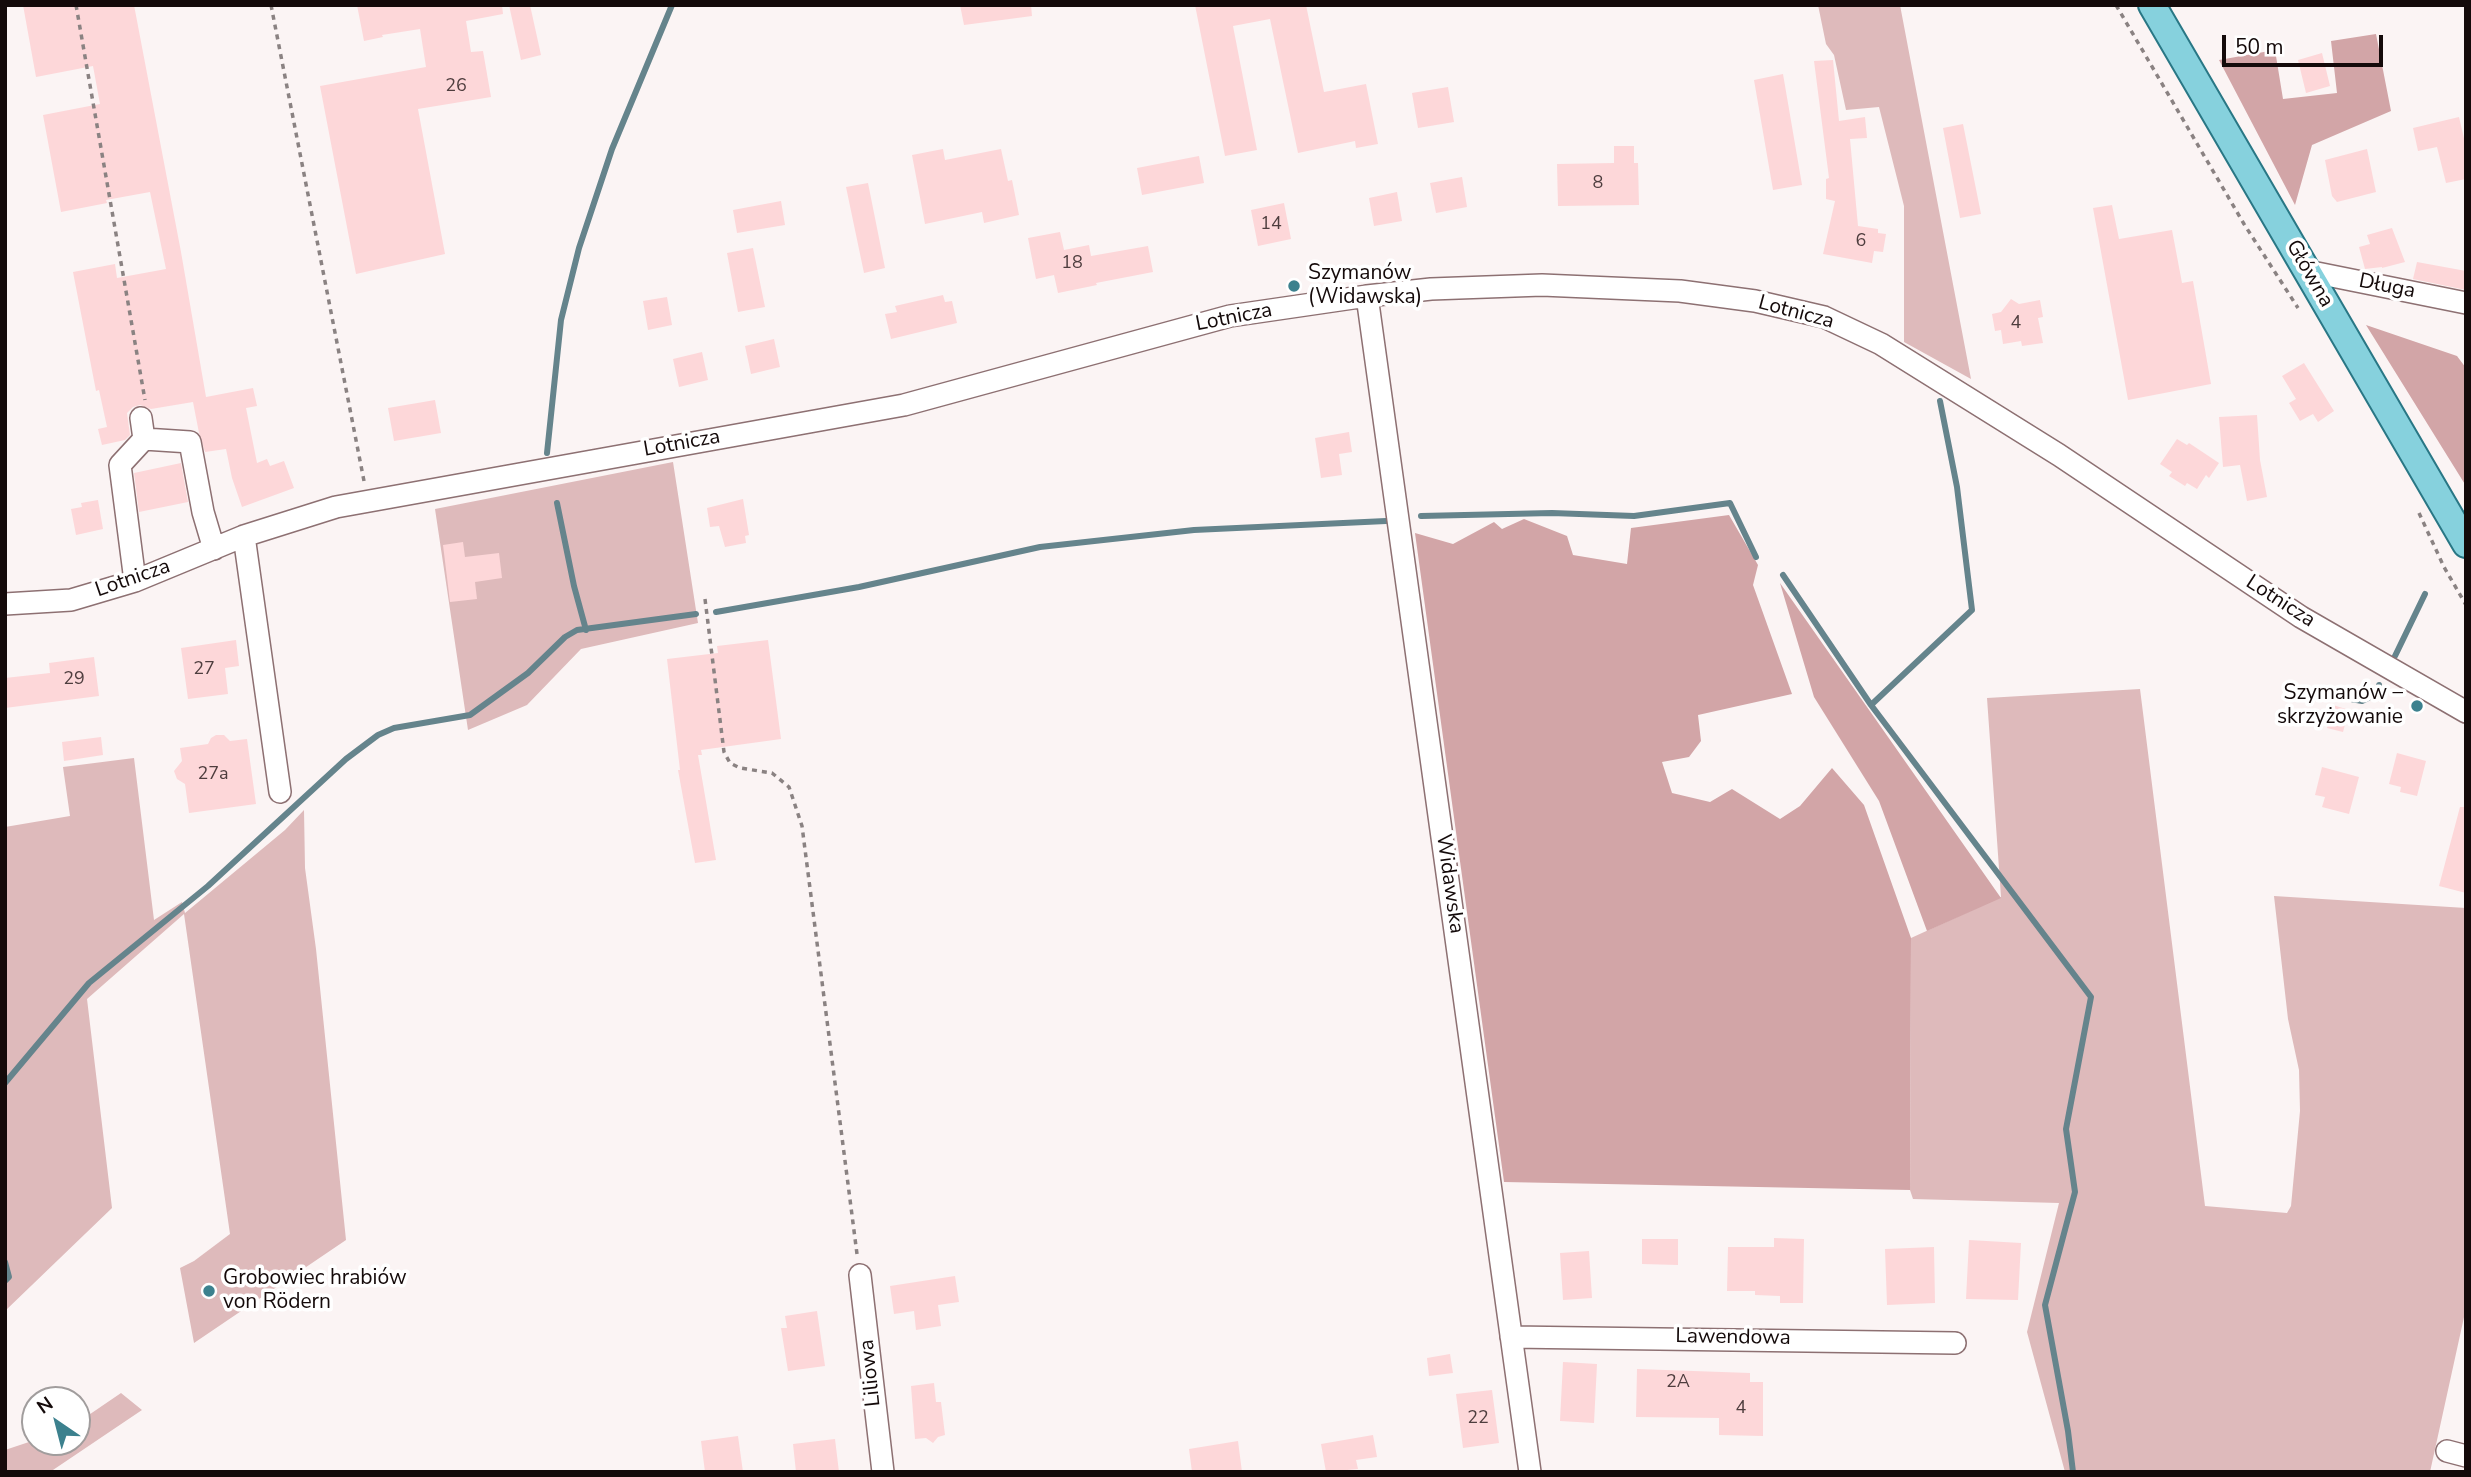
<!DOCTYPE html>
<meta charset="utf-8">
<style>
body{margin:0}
#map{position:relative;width:2471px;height:1477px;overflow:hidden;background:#fbf4f4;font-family:"Nunito Sans",sans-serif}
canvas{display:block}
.frame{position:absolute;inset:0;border:7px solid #140a0a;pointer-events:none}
.north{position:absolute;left:21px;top:1386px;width:70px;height:70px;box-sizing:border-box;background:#fff;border:2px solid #a19d9d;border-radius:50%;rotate:325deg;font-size:19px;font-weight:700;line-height:28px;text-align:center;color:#140a0a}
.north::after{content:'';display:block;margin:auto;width:24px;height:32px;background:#3c818e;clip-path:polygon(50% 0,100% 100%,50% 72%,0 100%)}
.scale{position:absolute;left:2222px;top:35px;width:161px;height:32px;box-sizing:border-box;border:4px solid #140a0a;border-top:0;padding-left:9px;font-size:21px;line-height:24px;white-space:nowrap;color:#140a0a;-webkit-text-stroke:5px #fff;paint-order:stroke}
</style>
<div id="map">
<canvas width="2471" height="1477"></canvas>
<div class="frame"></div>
<div class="north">N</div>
<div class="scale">50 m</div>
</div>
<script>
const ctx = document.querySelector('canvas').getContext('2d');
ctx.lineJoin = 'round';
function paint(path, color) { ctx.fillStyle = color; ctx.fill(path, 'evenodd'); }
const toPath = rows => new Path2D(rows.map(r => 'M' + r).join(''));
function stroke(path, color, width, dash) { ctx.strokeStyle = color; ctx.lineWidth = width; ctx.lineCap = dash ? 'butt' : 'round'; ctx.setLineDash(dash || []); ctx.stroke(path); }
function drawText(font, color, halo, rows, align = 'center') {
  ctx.font = font + ' "Nunito Sans",sans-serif'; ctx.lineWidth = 7; ctx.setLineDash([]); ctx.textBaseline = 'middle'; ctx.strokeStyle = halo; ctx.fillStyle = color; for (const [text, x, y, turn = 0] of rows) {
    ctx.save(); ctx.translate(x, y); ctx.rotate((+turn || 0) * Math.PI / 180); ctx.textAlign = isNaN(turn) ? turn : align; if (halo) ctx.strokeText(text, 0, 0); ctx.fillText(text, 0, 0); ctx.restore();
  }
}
paint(toPath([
 [1818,5,1900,5,1971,379,1904,342,1904,206,1879,107,1846,110,1834,55,1826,44],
 [673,462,698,623,581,649,527,705,468,730,435,509],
 [2140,689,2205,1206,2287,1213,2291,1206,2300,1111,2299,1070,2288,1019,2274,896,2466,908,2466,1308,2430,1472,2065,1472,2027,1332,2059,1203,1913,1199,1910,1190,1911,938,2001,897,1987,698],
 [134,758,154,920,182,902,185,913,285,830,304,810,305,868,316,949,346,1240,194,1343,180,1268,194,1261,230,1234,184,914,87,999,112,1208,5,1311,5,827,70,816,63,767],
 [121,1393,142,1410,50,1472,5,1472,5,1450,35,1440,35,1442,77,1442,77,1423]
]), '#debabb');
paint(toPath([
 [2376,34,2391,111,2312,145,2295,205,2219,60,2275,50,2283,99,2337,93,2331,41],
 [2366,325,2457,356,2466,368,2466,486],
 [1729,515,1758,565,1753,585,1792,694,1698,715,1701,741,1689,757,1662,762,1672,793,1710,802,1732,789,1780,819,1800,806,1832,768,1864,805,1911,938,1910,1190,1504,1182,1415,533,1453,544,1494,522,1502,529,1524,519,1567,536,1573,555,1627,564,1631,528],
 [1780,583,2001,898,1927,931,1879,801,1814,697]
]), '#d2a5a7');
stroke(toPath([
 [547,453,561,320,579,248,612,149,672,5],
 [557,503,574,586,586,630],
 [1421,516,1552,513,1634,516,1730,503,1756,557],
 [1783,575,1871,705,2091,997,2066,1129,2075,1192,2045,1305,2068,1431,2073,1472],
 [716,612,859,587,1040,547,1194,530,1386,521],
 [2395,656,2425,594],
 [2329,695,2362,701,2378,693,2379,685],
 [1871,705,1972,610,1957,487,1940,401],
 [5,1083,89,983,208,886,346,759,378,735,394,728,470,715,528,673,565,637,577,630,696,614],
 [5,1262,9,1277,5,1281]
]), '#65848c', 6);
paint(toPath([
 [23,5,134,5,181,252,206,397,253,388,257,406,246,408,257,463,267,459,270,466,284,461,294,488,242,507,232,478,226,449,205,452,199,433,193,402,151,409,140,405,133,407,127,413,130,435,125,440,102,445,98,429,107,427,99,390,96,391,73,272,115,264,117,278,166,269,150,192,106,200,107,203,61,212,43,115,100,104,93,66,36,77],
 [357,5,502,5,503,14,466,21,471,52,483,51,491,97,418,109,445,254,356,274,320,86,426,67,420,29,382,35,383,37,364,41],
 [509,5,530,5,541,55,521,60],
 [960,5,1031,5,1032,16,964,25],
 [1195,5,1306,5,1324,92,1366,84,1378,144,1356,148,1355,141,1298,153,1270,19,1233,26,1257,150,1225,156],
 [2322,53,2330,86,2306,93,2298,60],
 [1833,60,1839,121,1865,117,1867,138,1850,139,1858,226,1878,229,1878,233,1886,234,1883,252,1874,251,1872,263,1823,254,1835,201,1826,199,1826,179,1829,178,1814,61],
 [1783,74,1802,185,1773,190,1754,80],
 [1448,87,1454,122,1418,128,1412,93],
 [2459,117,2466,147,2466,179,2446,183,2437,147,2418,151,2413,128],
 [1963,124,1981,214,1960,218,1943,128],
 [1614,146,1634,146,1634,163,1638,163,1639,205,1558,206,1557,164,1614,163],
 [943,149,945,160,1001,149,1008,181,1012,180,1019,215,984,223,982,212,925,224,912,155],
 [2367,149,2376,192,2337,202,2332,196,2325,160],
 [1199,156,1204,183,1142,195,1137,168],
 [1462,177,1467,207,1436,213,1430,183],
 [868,183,885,268,864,273,846,187],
 [1397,192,1402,221,1374,226,1369,198],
 [781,201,785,225,737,233,733,210],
 [1284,203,1291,239,1258,246,1251,210],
 [2112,205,2119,239,2172,230,2182,283,2193,281,2211,384,2128,400,2093,208],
 [2392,228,2405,262,2382,268,2382,267,2365,269,2359,247,2370,244,2367,235],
 [1060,232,1064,250,1089,245,1091,256,1148,246,1153,272,1096,283,1097,285,1058,293,1054,275,1036,279,1028,238],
 [753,248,765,307,738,312,727,253],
 [2417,262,2466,271,2466,290,2413,279],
 [943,295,945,302,952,301,957,323,891,339,885,314,897,312,895,306],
 [667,297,672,325,648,330,643,301],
 [2011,299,2019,304,2040,300,2043,317,2038,318,2043,343,2022,346,2021,341,2003,344,2001,330,1995,331,1992,314,2001,312],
 [774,339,780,367,751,374,745,346],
 [702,352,708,380,679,387,673,359],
 [2304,363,2334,411,2318,422,2313,414,2300,421,2289,403,2296,399,2282,376],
 [435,400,441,433,394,441,388,408],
 [2257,415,2260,460,2267,497,2247,501,2240,465,2223,467,2219,417],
 [1349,432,1352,452,1339,454,1342,475,1321,478,1315,438],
 [2177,439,2187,445,2189,443,2219,463,2209,478,2206,475,2197,489,2187,483,2185,486,2169,476,2172,472,2160,464],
 [181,463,188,502,139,512,134,473],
 [743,499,749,535,745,536,746,543,725,547,719,526,710,527,707,508],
 [98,500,103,529,76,535,71,509,82,507,81,503],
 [463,542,465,557,499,553,502,578,475,582,477,599,450,602,443,545],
 [236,640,239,666,225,668,228,694,188,699,181,648],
 [768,640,781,739,701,750,702,755,698,755,716,860,695,863,678,770,680,770,667,659,718,653,717,646],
 [94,657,99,696,5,708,5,678,50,673,49,663],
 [2333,705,2349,710,2343,732,2327,728],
 [216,735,224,735,230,741,247,739,256,804,189,813,185,784,177,779,174,771,182,761,180,748,208,744,211,738],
 [101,737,103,755,64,761,62,742],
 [2397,753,2426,761,2417,796,2400,792,2401,787,2389,784],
 [2322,767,2359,777,2349,814,2322,807,2325,797,2315,795],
 [2460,807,2466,807,2466,893,2439,886],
 [1774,1238,1804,1239,1803,1303,1780,1303,1780,1296,1755,1295,1755,1291,1727,1291,1728,1247,1774,1247],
 [1642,1239,1678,1239,1678,1265,1642,1264],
 [1969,1240,2021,1243,2018,1300,1966,1299],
 [1934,1247,1935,1303,1887,1305,1885,1249],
 [1589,1251,1592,1298,1563,1300,1560,1253],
 [955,1276,959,1302,938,1305,941,1326,916,1330,914,1311,894,1314,890,1286],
 [817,1311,825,1366,788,1371,781,1328,787,1328,785,1316],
 [1450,1354,1453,1373,1429,1376,1427,1358],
 [1563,1362,1597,1364,1594,1423,1560,1421],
 [1637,1369,1750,1373,1750,1382,1763,1382,1763,1436,1719,1435,1719,1418,1636,1417],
 [934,1383,936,1402,941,1402,945,1435,938,1437,933,1443,926,1438,915,1439,911,1386],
 [1492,1390,1499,1443,1463,1448,1456,1394],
 [1373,1435,1377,1457,1356,1460,1358,1469,1326,1472,1321,1444],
 [738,1436,743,1472,705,1472,701,1441],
 [835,1439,839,1472,796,1472,793,1444],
 [1238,1441,1242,1472,1192,1472,1189,1449]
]), '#fdd7d9');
const minor = toPath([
 [2307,271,2466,303],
 [1367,296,1530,1472],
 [144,439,190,442,203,512,214,549],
 [244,536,280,792],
 [135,581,120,465,144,439,141,418],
 [5,604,71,600,135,581,244,536,336,507,904,405,1230,316,1367,296,1431,289,1542,285,1680,291,1755,301,1824,317,1881,344,2059,455,2301,617,2466,712],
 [860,1275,883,1472],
 [1511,1337,1955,1343],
 [2447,1451,2466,1456]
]);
const major = toPath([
 [2152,5,2466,544]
]);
stroke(minor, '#8d7072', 24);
stroke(major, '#297785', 30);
stroke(toPath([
 [76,5,145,400],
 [271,5,364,481],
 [2116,5,2244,224,2298,308],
 [2419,513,2444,567,2466,605],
 [705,599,724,752,730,763,740,768,772,773,789,787,802,826,857,1254]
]), '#8a8282', 3.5, [5, 5]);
stroke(minor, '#fff', 21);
stroke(major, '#86d1dd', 26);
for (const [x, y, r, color] of [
 [1294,286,7,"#3c818e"],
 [2417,706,7,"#3c818e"],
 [209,1291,7,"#3c818e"]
]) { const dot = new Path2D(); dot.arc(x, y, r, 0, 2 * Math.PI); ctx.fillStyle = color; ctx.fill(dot); stroke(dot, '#fff', 2.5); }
drawText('18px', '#4e3d3e', null, [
 ["26",456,87],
 ["8",1598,184],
 ["14",1271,225],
 ["6",1861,242],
 ["18",1072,264],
 ["4",2016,324],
 ["27",204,670],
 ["29",74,680],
 ["27a",213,775],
 ["2A",1678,1383],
 ["4",1741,1409],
 ["22",1478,1419]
]);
drawText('21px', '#140a0a', '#fff', [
 ["Szymanów",1308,274],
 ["(Widawska)",1308,298],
 ["Szymanów –",2403,694,"right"],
 ["skrzyżowanie",2403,718,"right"],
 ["Grobowiec hrabiów",223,1279],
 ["von Rödern",223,1303]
], 'left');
drawText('21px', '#140a0a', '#fff', [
 ["Główna",2309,274,60],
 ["Długa",2387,287,11],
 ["Lotnicza",1796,313,15],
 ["Lotnicza",1234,318,-11],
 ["Lotnicza",682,444,-10],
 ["Lotnicza",133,579,-19],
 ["Lotnicza",2280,602,33],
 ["Widawska",1449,884,82],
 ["Lawendowa",1733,1338,1],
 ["Liliowa",871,1373,-96]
]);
</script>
